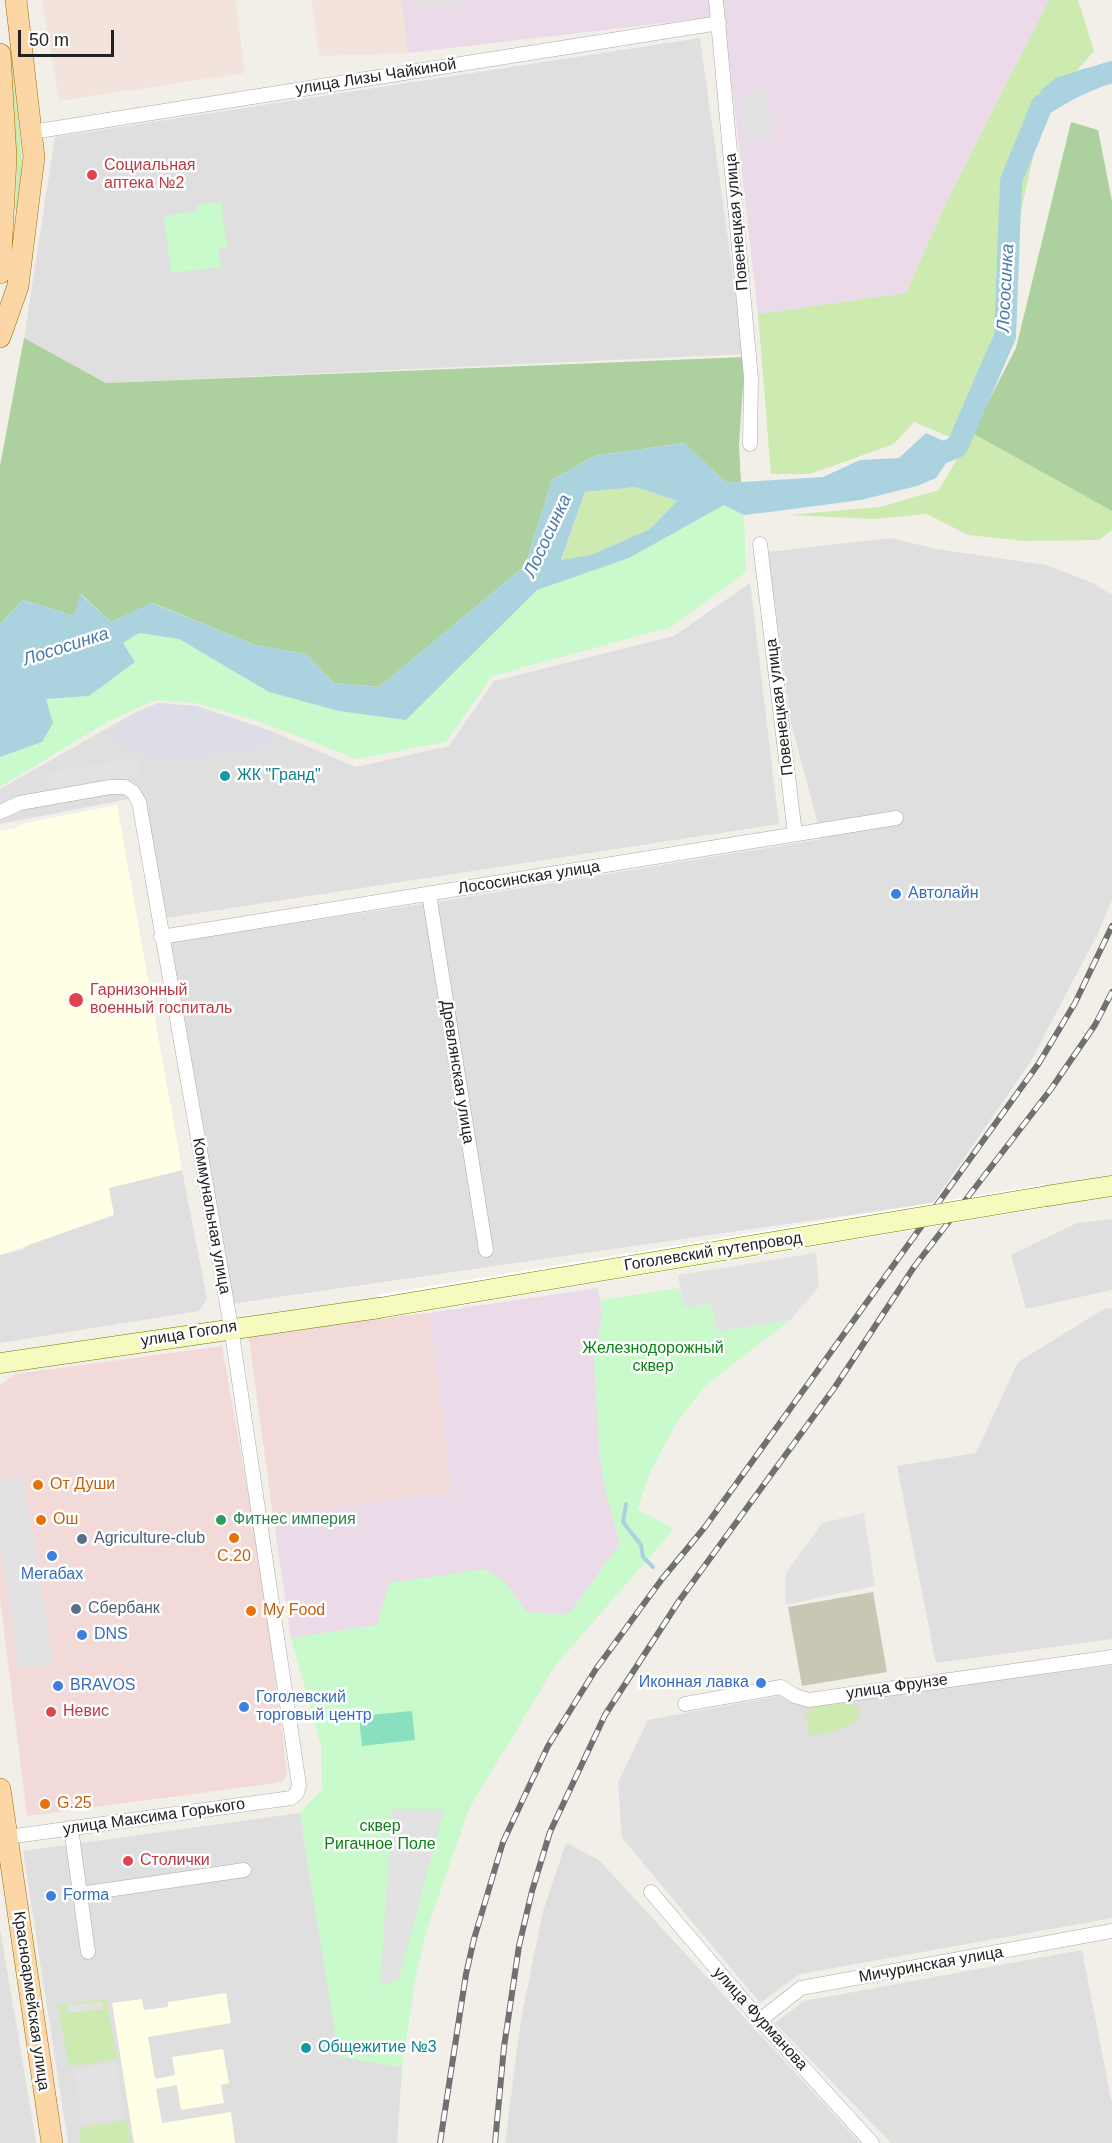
<!DOCTYPE html>
<meta charset="utf-8">
<style>
body{margin:0}
#map{position:relative;width:1112px;height:2143px;overflow:hidden;background:#f2efe9;font-family:Helvetica,sans-serif}
canvas{display:block}
.scale{position:absolute;left:18px;top:30px;width:96px;height:27px;box-sizing:border-box;border:3px solid #222;border-top:0;padding-left:8px;font-size:18px;line-height:21px;white-space:nowrap;color:#222;-webkit-text-stroke:4px #fff;paint-order:stroke}
</style>
<div id="map">
<canvas width="1112" height="2143"></canvas>
<div class="scale">50 m</div>
</div>
<script>
const ctx = document.querySelector('canvas').getContext('2d');
ctx.lineJoin = 'round';
function paint(path, color) { ctx.fillStyle = color; ctx.fill(path, 'evenodd'); }
const toPath = rows => new Path2D(rows.map(r => 'M' + r).join(''));
function stroke(path, color, width, dash) { ctx.strokeStyle = color; ctx.lineWidth = width; ctx.lineCap = dash ? 'butt' : 'round'; ctx.setLineDash(dash || []); ctx.stroke(path); }
function drawText(font, color, halo, rows, align = 'center') {
  ctx.font = font + ' Helvetica,sans-serif'; ctx.lineWidth = 5; ctx.setLineDash([]); ctx.textBaseline = 'middle'; ctx.strokeStyle = halo; ctx.fillStyle = color; for (const [text, x, y, turn = 0] of rows) {
    ctx.save(); ctx.translate(x, y); ctx.rotate((+turn || 0) * Math.PI / 180); ctx.textAlign = isNaN(turn) ? turn : align; if (halo) ctx.strokeText(text, 0, 0); ctx.fillText(text, 0, 0); ctx.restore();
  }
}
paint(toPath([
 [700,38,744,354,106,383,24,338,55,137],
 [891,538,936,549,1046,565,1093,583,1112,595,1112,900,1098,933,1031,1061,933,1203,230,1304,167,942,436,902,822,839,791,723,768,552],
 [750,583,779,824,166,918,144,796,0,824,0,789,136,712,158,703,196,706,273,732,356,767,449,746,494,681,674,636],
 [182,1170,207,1299,199,1311,0,1343,0,1255,22,1250,109,1188],
 [1112,1219,1112,1290,1026,1309,1011,1255,1077,1223],
 [1112,1308,1112,1639,936,1663,897,1466,976,1453,1018,1362,1104,1309],
 [1112,1665,1112,1918,800,1974,760,2003,622,1838,618,1782,648,1720,779,1696,804,1705],
 [300,1813,339,2056,402,2067,397,2143,68,2143,23,1851],
 [566,1843,599,1860,860,2143,505,2143,521,2019,543,1911],
 [0,1928,28,2094,36,2143,0,2143],
 [1082,1950,1112,2104,1112,2143,891,2143,775,2023,804,2001]
]), '#e0dfdf');
paint(toPath([
 [429,1313,452,1492,273,1515,248,1331],
 [222,1346,263,1579,287,1773,283,1781,276,1783,27,1816,0,1598,0,1385,16,1374]
]), '#f2dad9');
paint(toPath([
 [401,0,1049,0,948,199,906,293,758,314,724,16,408,53],
 [598,1288,602,1315,594,1358,600,1460,606,1492,620,1544,569,1614,526,1612,505,1582,377,1625,291,1638,273,1515,452,1492,429,1313]
]), '#ebdbe8');
paint(toPath([
 [117,805,182,1170,109,1188,114,1215,0,1255,0,831,16,828,21,824],
 [226,1993,231,2023,148,2037,155,2079,175,2075,172,2057,223,2049,229,2083,221,2085,224,2103,181,2110,177,2085,156,2089,162,2123,231,2112,235,2143,134,2143,112,2003,142,1999,144,2010,168,2007,168,2002]
]), '#ffffe5');
paint(toPath([
 [42,0,236,0,245,73,59,101],
 [312,0,401,0,408,53,319,56]
]), '#f3e3dd');
paint(toPath([
 [873,1592,887,1672,802,1686,788,1607]
]), '#c7c7b4');
paint(toPath([
 [1049,0,1078,0,1094,51,1044,108,994,333,952,438,914,422,894,444,810,474,771,474,758,314,906,293,948,199],
 [13,55,22,163,19,209,15,210,17,163,11,58],
 [972,433,1112,511,1112,530,1099,540,1024,541,968,535,927,514,873,519,788,515,880,507,939,490],
 [636,487,677,501,650,529,591,555,561,561,585,492],
 [851,1702,860,1710,855,1723,829,1733,809,1736,806,1716,814,1707],
 [106,1999,117,2059,69,2067,58,2005],
 [127,2120,131,2143,81,2143,79,2128]
]), '#cdebb0');
paint(toPath([
 [1071,122,1098,130,1112,201,1112,511,972,433,1016,348],
 [24,338,106,383,745,357,739,445,741,482,727,483,684,443,594,456,552,480,525,566,379,687,334,683,306,654,255,645,153,603,111,622,81,594,74,616,23,600,0,624,0,466]
]), '#add19e');
paint(toPath([
 [221,202,227,247,218,248,221,267,171,273,164,216,197,211,196,205],
 [724,505,744,515,746,572,671,627,492,676,446,742,357,759,255,720,195,703,156,700,109,721,0,787,0,757,42,742,46,699,89,696,135,662,122,642,139,633,179,639,269,692,406,719,537,590,629,558],
 [680,1288,684,1308,711,1303,717,1332,790,1320,705,1386,675,1425,651,1471,637,1509,674,1529,555,1666,469,1809,427,1929,416,1975,402,2067,339,2057,300,1813,322,1790,321,1746,291,1638,377,1625,389,1583,486,1569,505,1582,526,1612,569,1614,620,1544,606,1492,600,1460,594,1358,602,1315,600,1300]
]), '#c8facc');
paint(toPath([
 [412,1711,415,1740,362,1746,359,1716]
]), '#88e0be');
paint(toPath([
 [416,0,459,0,459,4,417,9],
 [767,91,773,137,745,141,739,94],
 [138,758,141,776,50,792,47,773],
 [816,1253,819,1287,790,1320,717,1332,711,1303,684,1308,678,1275],
 [24,1476,53,1664,19,1669,0,1542,0,1479],
 [864,1513,875,1586,785,1605,786,1573,822,1523],
 [392,1809,444,1809,399,1979,380,1986],
 [102,2002,103,2009,68,2013,67,2005],
 [116,2063,124,2118,82,2123,74,2069]
]), '#e2e2e2');
paint(toPath([
 [158,703,196,706,237,719,273,732,272,743,271,746,153,764,113,742,115,724]
]), '#dddde8');
paint(toPath([
 [1112,62,1112,82,1051,109,1040,91,1056,78,1086,68,1098,70],
 [926,433,957,447,936,478,917,486,861,500,770,512,744,515,724,505,629,558,537,590,406,720,339,711,269,692,179,639,139,633,123,643,135,662,89,696,46,699,53,723,42,742,0,757,0,624,23,600,74,616,80,594,111,622,152,603,255,645,306,654,334,683,379,687,525,566,552,480,594,456,684,443,727,483,823,477,860,460,899,458],
 [636,487,677,501,650,529,591,555,561,560,585,492]
]), '#aad3df');
paint(toPath([
 [1046,1184,1049,1207,381,1319,377,1295]
]), '#fff');
stroke(toPath([
 [626,1504,623,1522,641,1545,643,1557,653,1567]
]), '#aad3df', 4);
stroke(toPath([
 [929,458,957,447,1005,336,1011,181,1042,105,1083,81,1112,72]
]), '#aad3df', 22);
const street = toPath([
 [716,0,751,378,750,444],
 [32,132,719,23],
 [760,544,795,834],
 [0,812,20,803,110,787,125,787,133,792,139,802,231,1327,299,1785,297,1793,291,1798,0,1838],
 [429,894,486,1250],
 [161,937,896,818],
 [685,1704,781,1687,795,1696,809,1700,1112,1657],
 [71,1828,88,1952],
 [651,1892,760,2020,872,2143],
 [80,1894,244,1870],
 [760,2020,801,1988,1112,1931]
]);
const secondary = toPath([
 [1047,1196,1112,1186],
 [0,1363,379,1308]
]);
const primary = toPath([
 [0,54,6,158,0,273],
 [0,337,18,286,34,157,16,0],
 [0,1789,52,2143]
]);
stroke(street, '#a9a9a9', 15);
stroke(secondary, '#707d05', 21);
stroke(primary, '#a06b00', 22);
stroke(street, '#fff', 14);
stroke(secondary, '#f7fabf', 20);
stroke(primary, '#fcd6a4', 21);
const rail = toPath([
 [440,2143,466,1974,474,1939,503,1842,548,1746,596,1669,662,1579,705,1527,1039,1063,1075,1003,1112,926],
 [495,2143,504,2047,519,1946,532,1891,550,1832,605,1715,679,1601,835,1387,914,1267,1051,1089,1095,1025,1112,992]
]);
stroke(rail, '#707070', 6);
stroke(rail, '#fff', 4, [11]);
const secondaryBridge = toPath([
 [379,1308,1047,1196]
]);
stroke(secondaryBridge, '#707d05', 21, []);
stroke(secondaryBridge, '#f7fabf', 20);
for (const [x, y, r, color] of [
 [92,175,6,"#e0444e"],
 [225,776,6,"#0f9aa8"],
 [896,894,6,"#3f7fe0"],
 [76,1000,8,"#e0444e"],
 [38,1485,6,"#e8710a"],
 [41,1520,6,"#e8710a"],
 [221,1520,6,"#2e9e5b"],
 [234,1538,6,"#e8710a"],
 [82,1539,6,"#5c6f8a"],
 [52,1556,6,"#3f7fe0"],
 [76,1609,6,"#5c6f8a"],
 [251,1611,6,"#e8710a"],
 [82,1635,6,"#3f7fe0"],
 [761,1683,6,"#3f7fe0"],
 [58,1686,6,"#3f7fe0"],
 [244,1707,6,"#3f7fe0"],
 [51,1712,6,"#e0444e"],
 [45,1804,6,"#e8710a"],
 [128,1861,6,"#e0444e"],
 [51,1896,6,"#3f7fe0"],
 [306,2048,6,"#0f9aa8"]
]) { const dot = new Path2D(); dot.arc(x, y, r, 0, 2 * Math.PI); ctx.fillStyle = color; ctx.fill(dot); stroke(dot, '#fff', 2); }
drawText('16px', '#222', '#fff', [
 ["улица Лизы Чайкиной",376,77,-9],
 ["Повенецкая улица",737,222,-95],
 ["Повенецкая улица",780,707,-97],
 ["Лососинская улица",529,878,-9],
 ["Древлянская улица",457,1072,81],
 ["Коммунальная улица",211,1216,80],
 ["Гоголевский путепровод",713,1252,-9],
 ["улица Гоголя",189,1334,-9],
 ["улица Фрунзе",897,1687,-8],
 ["улица Максима Горького",154,1817,-8],
 ["Мичуринская улица",931,1965,-10],
 ["Красноармейская улица",31,2001,82],
 ["улица Фурманова",760,2019,48]
]);
drawText('16px', '#be3a42', '#fff', [
 ["Социальная",104,166],
 ["аптека №2",104,184],
 ["Гарнизонный",90,991],
 ["военный госпиталь",90,1009],
 ["Невис",63,1712],
 ["Столички",140,1861]
], 'left');
drawText('16px', '#0d838f', '#fff', [
 ["ЖК \"Гранд\"",237,776],
 ["Общежитие №3",318,2048]
], 'left');
drawText('16px', '#366cbe', '#fff', [
 ["Автолайн",908,894],
 ["Мегабах",52,1575,"center"],
 ["DNS",94,1635],
 ["Иконная лавка",749,1683,"right"],
 ["BRAVOS",70,1686],
 ["Гоголевский",256,1698],
 ["торговый центр",256,1716],
 ["Forma",63,1896]
], 'left');
drawText('16px', '#0c8416', '#fff', [
 ["Железнодорожный",653,1349],
 ["сквер",653,1367],
 ["сквер",380,1827],
 ["Ригачное Поле",380,1845]
]);
drawText('16px', '#c56008', '#fff', [
 ["От Души",50,1485],
 ["Ош",53,1520],
 ["C.20",234,1557,"center"],
 ["My Food",263,1611],
 ["G.25",57,1804]
], 'left');
drawText('16px', '#27864d', '#fff', [
 ["Фитнес империя",233,1520]
], 'left');
drawText('16px', '#4e5e75', '#fff', [
 ["Agriculture-club",94,1539],
 ["Сбербанк",88,1609]
], 'left');
drawText('italic 18px', '#4a7aab', '#fff', [
 ["Лососинка",1006,288,-87],
 ["Лососинка",548,536,-65],
 ["Лососинка",66,647,-18]
]);
</script>
